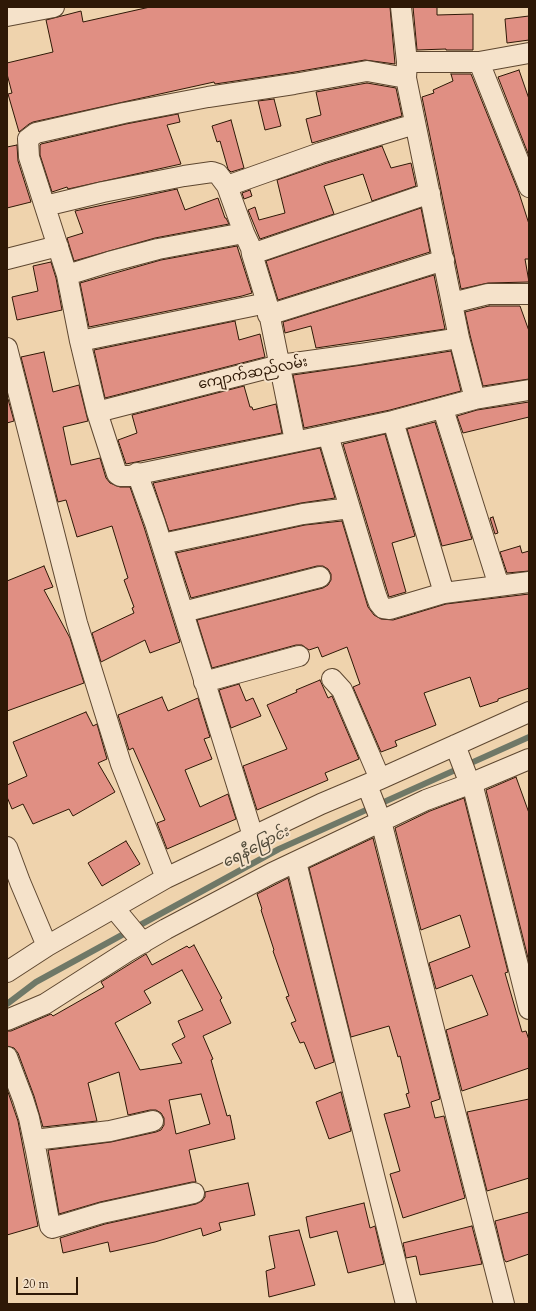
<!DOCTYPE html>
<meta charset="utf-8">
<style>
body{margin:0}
#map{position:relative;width:536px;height:1311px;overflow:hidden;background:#efd3ad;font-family:Cardo,serif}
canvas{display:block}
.frame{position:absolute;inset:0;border:8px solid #2e1806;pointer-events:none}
.scale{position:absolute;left:16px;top:1277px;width:62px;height:18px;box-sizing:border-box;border:2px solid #2e1806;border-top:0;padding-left:5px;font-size:12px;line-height:14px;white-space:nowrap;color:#2e1806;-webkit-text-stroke:3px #f5e2ca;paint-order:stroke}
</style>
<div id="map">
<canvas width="536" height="1311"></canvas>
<div class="frame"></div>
<div class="scale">20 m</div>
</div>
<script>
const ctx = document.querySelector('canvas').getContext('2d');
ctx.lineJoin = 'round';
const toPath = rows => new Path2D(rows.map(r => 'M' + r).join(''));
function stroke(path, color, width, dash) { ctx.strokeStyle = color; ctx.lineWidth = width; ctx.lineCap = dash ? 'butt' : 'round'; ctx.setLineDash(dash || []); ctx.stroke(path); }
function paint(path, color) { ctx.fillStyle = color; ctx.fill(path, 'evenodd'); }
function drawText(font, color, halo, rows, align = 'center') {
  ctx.font = font + ' Cardo,"Noto Sans Myanmar",serif'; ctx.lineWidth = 4; ctx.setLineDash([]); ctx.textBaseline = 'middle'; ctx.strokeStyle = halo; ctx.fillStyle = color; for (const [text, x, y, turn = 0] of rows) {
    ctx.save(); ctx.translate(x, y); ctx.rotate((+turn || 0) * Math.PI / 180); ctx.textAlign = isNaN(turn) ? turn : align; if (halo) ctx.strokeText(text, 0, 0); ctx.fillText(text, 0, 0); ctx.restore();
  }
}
stroke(toPath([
 [7,1004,36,982,279,849,529,737]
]), '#6f7867', 6);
const building = toPath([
 [150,7,390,7,395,64,365,60,289,73,215,84,214,82,33,122,29,124,19,132,8,94,12,93,7,74,7,63,53,52,46,20,81,11,83,22,150,7],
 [413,7,437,7,437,15,473,14,473,50,446,50,446,49,417,50,413,7],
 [529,16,529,40,507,43,505,19,529,16],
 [519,70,529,99,529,156,498,77,519,70],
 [451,74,471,74,519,193,529,224,529,259,525,259,529,282,488,283,461,289,422,97,434,93,433,90,453,81,451,74],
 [367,83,396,88,402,116,312,143,306,119,321,115,316,92,367,83],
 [274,99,281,126,265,130,258,101,274,99],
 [178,114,180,122,167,125,181,164,68,189,67,187,52,192,40,155,40,145,41,144,126,124,178,114],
 [231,120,244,168,231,172,228,169,220,141,217,142,212,126,231,120],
 [17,145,18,161,31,202,7,208,7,147,17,145],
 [382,146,391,168,411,163,416,186,372,201,363,174,324,186,334,214,260,239,248,210,255,207,259,220,285,213,277,180,324,164,382,146],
 [177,189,185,210,218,198,225,218,226,218,229,224,155,238,74,261,67,238,83,233,75,211,177,189],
 [250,190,252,196,244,199,242,193,250,190],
 [421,208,430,252,278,300,266,261,421,208],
 [237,246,252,293,242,296,89,327,80,283,161,260,237,246],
 [51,262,56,278,62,310,17,320,12,297,38,291,33,266,51,262],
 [434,275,445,329,316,348,311,326,285,333,283,322,434,275],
 [489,306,520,306,529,331,529,379,483,386,470,335,465,312,489,306],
 [235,321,239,340,260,334,265,357,105,398,94,350,235,321],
 [451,351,461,391,390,410,304,428,293,375,362,365,451,351],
 [44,352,53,392,79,385,88,421,63,427,71,465,100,458,106,478,110,483,120,487,130,487,144,527,180,642,150,653,145,640,101,662,92,633,134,613,132,608,134,607,124,580,128,578,112,526,77,537,66,500,58,502,21,357,44,352],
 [244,386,250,407,252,407,253,410,276,404,282,433,126,464,118,440,137,433,132,415,244,386],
 [7,399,8,399,14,421,7,423,7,399],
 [529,402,529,417,463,433,457,416,477,410,529,402],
 [435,422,472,539,442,546,407,429,435,422],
 [385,434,415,536,392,543,406,592,389,597,343,444,385,434],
 [320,448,335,498,301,503,169,531,153,483,320,448],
 [493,517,498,533,495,534,490,518,493,517],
 [342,521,368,607,374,615,381,619,393,620,446,604,529,594,529,688,498,699,498,701,480,707,470,677,424,693,436,725,395,741,397,746,381,752,353,687,360,684,347,647,322,657,318,647,309,650,302,645,296,645,212,668,197,620,323,588,328,585,331,580,331,574,328,569,323,566,317,566,191,598,176,553,305,525,342,521],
 [520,546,522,553,529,551,529,571,507,573,500,552,520,546],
 [44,566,53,587,44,590,70,638,84,683,7,711,7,581,44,566],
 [320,680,328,698,332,696,359,759,325,773,328,780,257,810,243,766,287,749,267,705,297,692,296,690,320,680],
 [239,684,246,701,253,698,261,716,231,728,219,690,239,684],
 [162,697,168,711,198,698,210,737,204,739,212,759,185,770,200,807,228,794,236,819,167,849,157,823,165,820,133,748,129,750,118,715,162,697],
 [86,712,93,726,97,724,107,759,98,763,115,792,73,816,69,809,33,824,23,804,12,809,7,797,7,785,27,776,13,742,86,712],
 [516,777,529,813,529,962,486,790,516,777],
 [464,798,508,972,505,973,522,1032,526,1031,529,1040,529,1068,462,1091,446,1030,488,1015,472,975,436,989,429,963,470,947,460,915,421,930,395,828,430,811,464,798],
 [373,838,440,1099,431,1102,435,1118,444,1116,465,1198,403,1218,390,1174,400,1171,384,1114,410,1107,406,1094,409,1093,400,1056,398,1057,389,1026,351,1037,309,868,373,838],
 [126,841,140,864,102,886,88,863,126,841],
 [288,878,334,1062,315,1069,304,1042,300,1043,291,1023,296,1021,286,997,289,996,273,951,274,950,261,910,262,909,257,894,288,878],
 [194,945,222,998,220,1000,231,1023,203,1036,213,1059,211,1060,227,1116,230,1115,235,1139,189,1150,196,1182,192,1182,100,1202,59,1214,48,1150,111,1142,156,1132,161,1130,164,1125,164,1118,161,1113,156,1110,150,1110,128,1115,119,1072,88,1083,97,1121,43,1127,34,1096,18,1053,14,1048,7,1046,7,1031,11,1031,51,1014,53,1016,104,987,101,982,146,954,152,965,187,946,189,948,194,945],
 [182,970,203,1010,178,1021,185,1037,172,1044,182,1063,140,1070,115,1023,151,1003,144,991,182,970],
 [201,1094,210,1124,176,1134,169,1100,201,1094],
 [7,1089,18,1121,38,1226,7,1235,7,1089],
 [341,1092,351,1131,329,1139,316,1102,341,1092],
 [529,1099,529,1178,487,1191,467,1112,529,1099],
 [248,1183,255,1215,219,1223,221,1230,203,1236,201,1228,155,1242,110,1252,108,1242,63,1253,60,1238,105,1224,196,1204,202,1201,205,1197,205,1192,248,1183],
 [364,1203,370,1228,375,1226,384,1264,348,1273,337,1231,310,1238,306,1217,364,1203],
 [529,1212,529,1254,506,1262,504,1259,495,1221,529,1212],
 [472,1226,482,1264,420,1275,416,1256,406,1258,403,1243,472,1226],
 [299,1230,315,1285,269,1297,266,1271,275,1268,269,1236,299,1230]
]);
paint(building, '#e08f83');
stroke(building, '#2e1806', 1);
const minor = toPath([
 [401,7,407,62,406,78,459,338,475,399,393,421,328,435,129,476,120,476,117,474,97,412,80,341,67,275,29,157,28,139,36,133,124,113,208,97,294,84,367,71,406,78],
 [7,16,54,7],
 [407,62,479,62,529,53],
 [479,62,529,187],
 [227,186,320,153,415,124],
 [45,206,103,192,184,176,212,172,218,174,227,186,244,233,251,248,252,254,267,303,295,441],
 [252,254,430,193],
 [7,259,58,246],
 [67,275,109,262,158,249,244,233],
 [452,303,488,294,529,294],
 [268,315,444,260],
 [80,341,267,303],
 [7,348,77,623,121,764,166,878],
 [475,399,529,390],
 [443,409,499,586],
 [97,412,280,365,360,354,459,338],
 [393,421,444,593],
 [328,435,376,595,379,603,383,608,390,609,444,593,529,582],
 [137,473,155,523,253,836],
 [162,544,303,514,350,508],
 [183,612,320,577],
 [332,679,342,690,380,779],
 [204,682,299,656],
 [455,745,468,779,472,783,529,1009],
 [367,785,381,821,504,1304],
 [7,847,20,882,47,946],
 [296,862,406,1304],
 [114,908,143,943],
 [7,972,47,946,166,878,321,804,380,779,529,712],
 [7,1020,45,1004,128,951,166,929,272,873,426,800,472,783,529,759],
 [7,1057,23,1099,29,1118,36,1151,50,1226,52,1228,102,1213,194,1193],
 [34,1140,110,1131,153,1121]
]);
stroke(minor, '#5e4730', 22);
stroke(minor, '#f5e2ca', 20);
drawText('14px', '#2e1806', '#f5e2ca', [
 ["ကျောက်ဆည်လမ်း",253,374,-12]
]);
drawText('italic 15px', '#4e4837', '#f5e2ca', [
 ["ရေနီမြောင်း",256,848,-27]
]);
</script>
